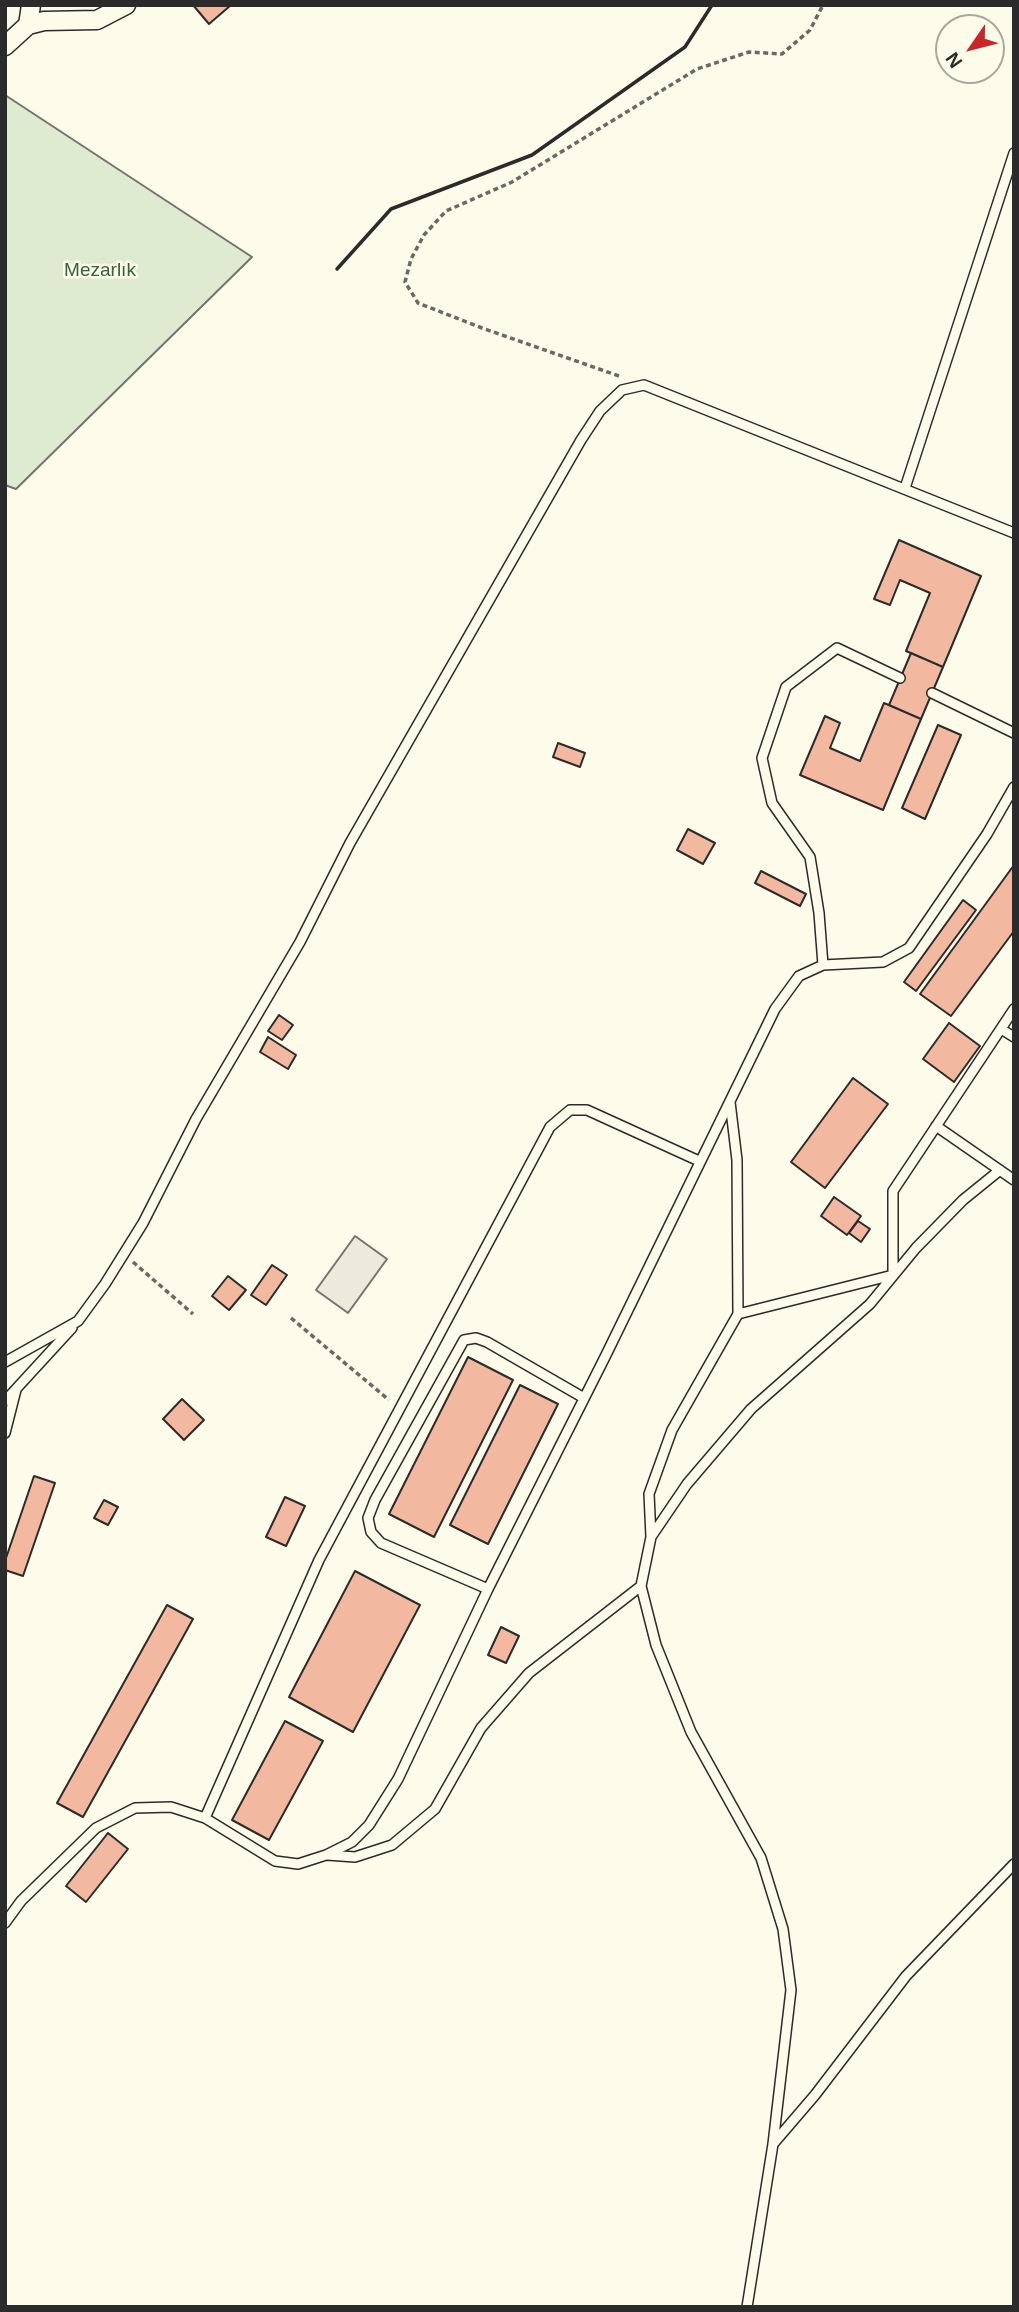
<!DOCTYPE html>
<meta charset="utf-8">
<style>
body{margin:0}
#map{position:relative;width:1019px;height:2312px;overflow:hidden;background:#fdfbea;font-family:Helvetica,sans-serif}
canvas{display:block}
.frame{position:absolute;inset:0;border:7px solid #2b2b2b;pointer-events:none}
.north{position:absolute;left:935px;top:14px;width:70px;height:70px;box-sizing:border-box;background:#fdfbea;border:2px solid #a9a89e;border-radius:50%;rotate:235deg;font-size:19px;font-weight:700;line-height:28px;text-align:center;color:#2b2b2b}
.north::after{content:'';display:block;margin:auto;width:24px;height:32px;background:#c62828;clip-path:polygon(50% 0,100% 100%,50% 72%,0 100%)}
</style>
<div id="map">
<canvas width="1019" height="2312"></canvas>
<div class="frame"></div>
<div class="north">N</div>
</div>
<script>
const ctx = document.querySelector('canvas').getContext('2d');
ctx.lineJoin = 'round';
function paint(path, color) { ctx.fillStyle = color; ctx.fill(path, 'evenodd'); }
const toPath = rows => new Path2D(rows.map(r => 'M' + r).join(''));
function stroke(path, color, width, dash) { ctx.strokeStyle = color; ctx.lineWidth = width; ctx.lineCap = dash ? 'butt' : 'round'; ctx.setLineDash(dash || []); ctx.stroke(path); }
function drawText(font, color, halo, rows, align = 'center') {
  ctx.font = font + ' Helvetica,sans-serif'; ctx.lineWidth = 5; ctx.setLineDash([]); ctx.textBaseline = 'middle'; ctx.strokeStyle = halo; ctx.fillStyle = color; for (const [text, x, y, turn = 0] of rows) {
    ctx.save(); ctx.translate(x, y); ctx.rotate((+turn || 0) * Math.PI / 180); ctx.textAlign = isNaN(turn) ? turn : align; if (halo) ctx.strokeText(text, 0, 0); ctx.fillText(text, 0, 0); ctx.restore();
  }
}
const green = toPath([
 [5,95,252,257,16,489,5,485,5,95]
]);
paint(green, '#deebd1');
stroke(green, '#74746e', 2);
const parking = toPath([
 [355,1236,387,1259,348,1313,316,1290,355,1236]
]);
paint(parking, '#eceadb');
stroke(parking, '#74746e', 2);
const building = toPath([
 [193,5,231,5,209,24,193,5],
 [899,540,981,576,943,667,906,651,930,593,900,580,890,605,874,599,899,540],
 [911,653,943,667,921,719,889,705,911,653],
 [884,703,921,719,883,810,800,775,825,716,840,723,830,748,860,761,884,703],
 [938,725,961,735,925,819,902,808,938,725],
 [558,743,585,753,580,767,553,757,558,743],
 [688,829,715,843,703,864,677,850,688,829],
 [1014,865,1014,931,951,1016,920,994,1014,865],
 [761,871,806,894,800,906,755,883,761,871],
 [963,900,976,910,916,991,904,982,963,900],
 [279,1015,293,1025,282,1040,268,1031,279,1015],
 [949,1023,980,1046,954,1082,923,1059,949,1023],
 [268,1037,296,1055,288,1069,260,1052,268,1037],
 [853,1078,888,1104,825,1188,791,1162,853,1078],
 [834,1197,861,1216,847,1235,821,1216,834,1197],
 [858,1221,870,1229,861,1242,849,1233,858,1221],
 [272,1265,287,1275,266,1305,251,1295,272,1265],
 [228,1276,246,1290,229,1310,212,1296,228,1276],
 [468,1357,513,1380,434,1537,389,1514,468,1357],
 [520,1385,558,1404,488,1544,450,1525,520,1385],
 [182,1399,204,1420,184,1440,163,1419,182,1399],
 [34,1476,55,1483,23,1576,5,1570,5,1561,34,1476],
 [285,1497,305,1506,286,1546,266,1537,285,1497],
 [104,1500,118,1507,108,1525,94,1518,104,1500],
 [355,1571,420,1605,353,1732,289,1697,355,1571],
 [167,1605,193,1619,83,1817,57,1803,167,1605],
 [501,1627,519,1636,506,1663,488,1655,501,1627],
 [285,1721,323,1741,269,1840,232,1820,285,1721],
 [108,1833,128,1849,86,1902,66,1886,108,1833]
]);
paint(building, '#f2b8a0');
stroke(building, '#2b2b2b', 2);
const lane = toPath([
 [905,488,1014,153],
 [932,693,1014,733],
 [823,965,819,913,810,857,772,803,762,758,786,687,837,648,900,678],
 [1001,1029,1014,1037],
 [936,1126,1014,1180],
 [738,1314,893,1275,893,1191,1014,1009],
 [5,1362,78,1321,105,1284,143,1223,196,1119,300,942,350,843,581,440,600,411,622,390,644,385,1014,533],
 [5,1401,72,1328],
 [5,1433,16,1390],
 [651,1537,649,1494,672,1430,738,1314,737,1160,730,1102],
 [488,1589,381,1543,371,1532,368,1518,375,1500,464,1340,476,1338,487,1342,584,1398],
 [205,1818,319,1560,550,1127,570,1110,587,1110,699,1161],
 [327,1855,355,1857,392,1845,435,1809,481,1728,529,1673,641,1586],
 [5,1923,21,1901,96,1828,135,1808,171,1807,205,1818,275,1861,298,1864,326,1855,352,1842,369,1825,398,1779,488,1589,605,1357,775,1009,799,976,823,965,883,962,909,948,987,834,1014,787],
 [773,2144,815,2095,906,1976,1014,1864],
 [747,2307,773,2144,791,1990,783,1929,761,1858,691,1732,656,1645,641,1586,651,1537,687,1484,751,1409,870,1304,916,1248,963,1200,1000,1170]
]);
const street = toPath([
 [28,25,31,5],
 [5,46,28,25,44,21,97,20,126,5]
]);
stroke(lane, '#2b2b2b', 12);
stroke(street, '#2b2b2b', 21);
stroke(toPath([
 [619,376,482,328,418,303,405,282,411,259,424,235,446,211,512,182,697,69,749,52,782,54,810,30,823,5],
 [133,1262,193,1314],
 [291,1318,389,1400]
]), '#6a6964', 3.5, [5, 3.5]);
stroke(lane, '#fdfbea', 9);
stroke(street, '#fdfbea', 18);
stroke(toPath([
 [337,269,391,209,532,155,685,47,712,5]
]), '#2b2b2b', 3.5);
drawText('19px', '#34623c', '#fdfbea', [
 ["Mezarlık",100,271]
]);
</script>
